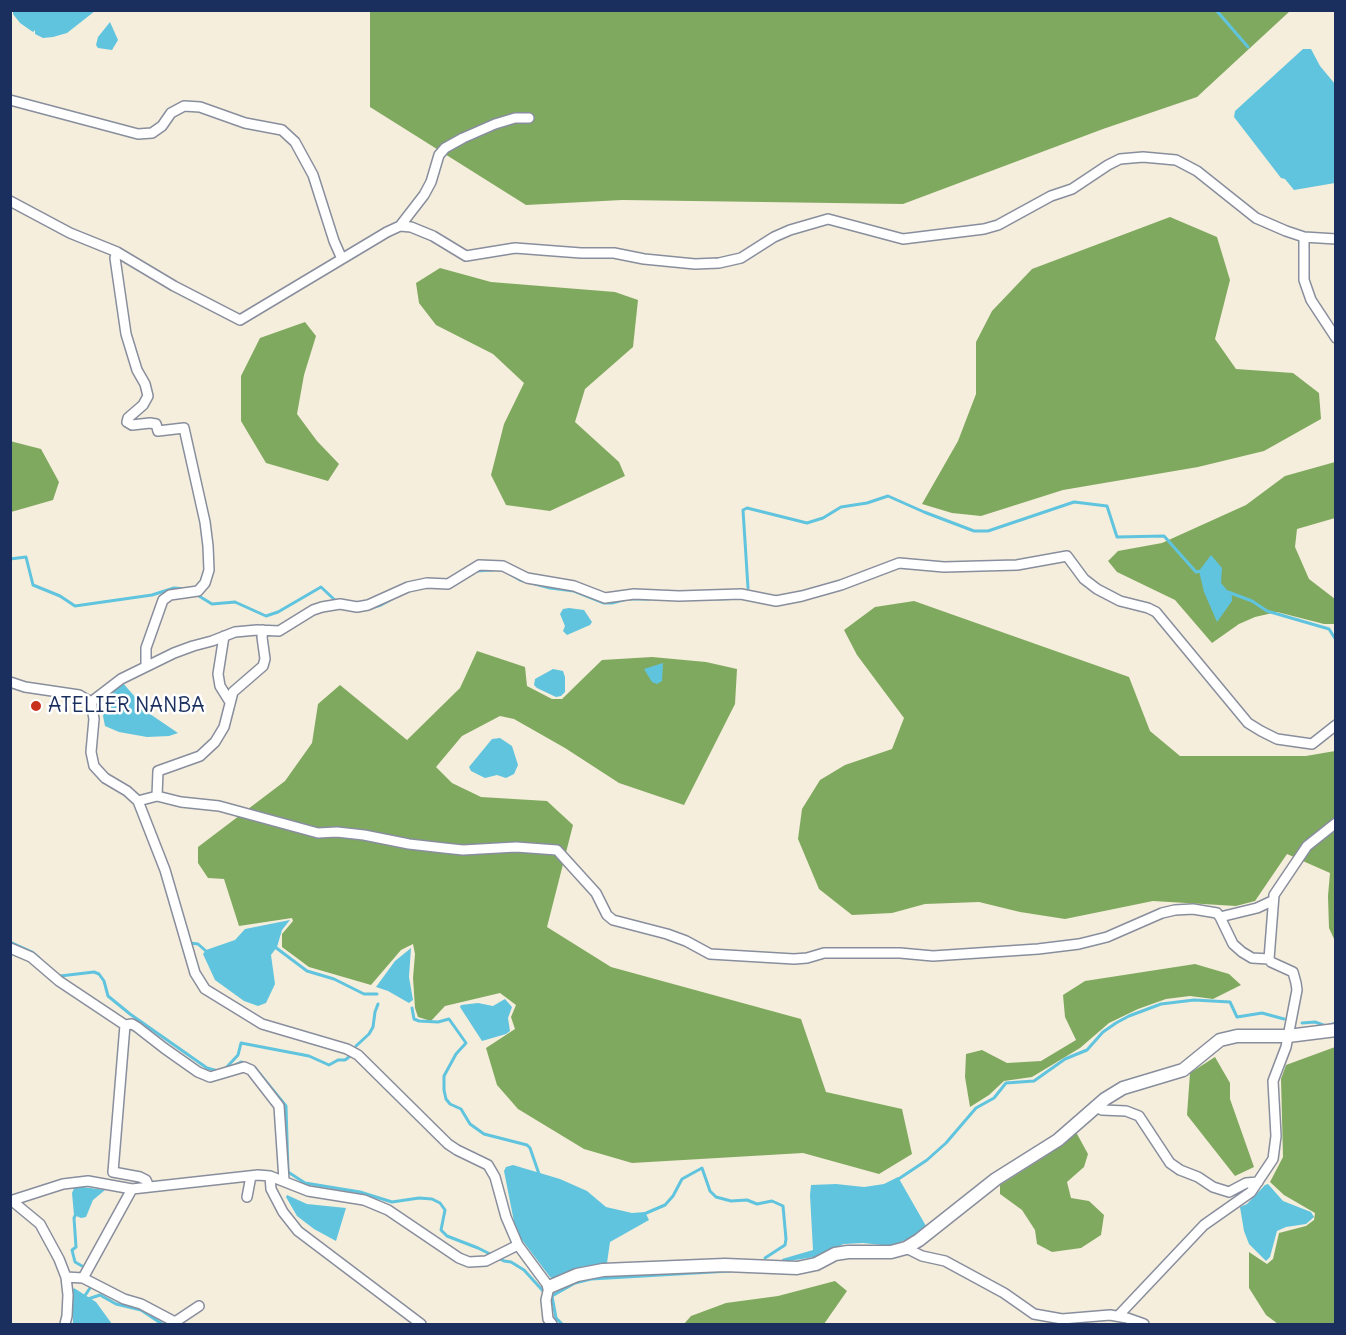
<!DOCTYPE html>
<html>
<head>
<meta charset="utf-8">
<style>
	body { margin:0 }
	#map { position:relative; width:1346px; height:1335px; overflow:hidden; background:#f5eedc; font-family:Delius,sans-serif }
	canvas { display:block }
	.frame { position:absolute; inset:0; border:12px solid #1b2f5e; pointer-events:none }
</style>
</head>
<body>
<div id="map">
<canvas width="1346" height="1335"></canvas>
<div class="frame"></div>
</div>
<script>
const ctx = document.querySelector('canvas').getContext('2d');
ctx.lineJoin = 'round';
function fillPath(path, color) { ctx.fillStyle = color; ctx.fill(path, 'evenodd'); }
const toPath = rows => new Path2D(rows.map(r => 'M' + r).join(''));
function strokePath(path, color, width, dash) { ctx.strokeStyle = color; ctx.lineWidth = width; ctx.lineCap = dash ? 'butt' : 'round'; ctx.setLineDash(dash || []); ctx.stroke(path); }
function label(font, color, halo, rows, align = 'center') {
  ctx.font = font + ' Delius,sans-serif'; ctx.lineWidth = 5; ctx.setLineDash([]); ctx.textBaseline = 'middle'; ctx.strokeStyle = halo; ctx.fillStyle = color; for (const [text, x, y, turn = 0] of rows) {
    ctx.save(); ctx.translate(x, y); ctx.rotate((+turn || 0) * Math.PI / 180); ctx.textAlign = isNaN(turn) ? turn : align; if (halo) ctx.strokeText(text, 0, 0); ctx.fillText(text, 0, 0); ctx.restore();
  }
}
const forest = toPath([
	[370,11,1290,11,1197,97,1103,129,903,204,622,200,526,205,370,107],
	[1170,217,1217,237,1230,280,1215,339,1236,369,1293,373,1319,393,1321,419,1264,451,1198,467,1063,490,981,516,952,513,922,504,958,441,976,394,976,342,992,311,1032,269],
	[440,268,491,282,615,292,638,300,633,347,585,389,575,422,619,462,625,476,550,511,506,505,491,475,504,424,524,383,493,354,436,325,419,303,416,283],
	[305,322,316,336,304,375,297,414,317,441,339,464,328,481,266,463,241,421,241,376,260,338],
	[10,441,41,449,59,482,53,500,11,512],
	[1335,462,1335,518,1297,529,1295,547,1309,579,1335,599,1335,624,1324,624,1277,612,1255,617,1239,624,1212,643,1175,600,1117,572,1108,561,1118,551,1162,543,1246,505,1285,476],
	[914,601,1129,677,1150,731,1180,756,1306,756,1335,751,1335,941,1329,928,1328,896,1330,873,1287,854,1255,901,1236,906,1153,901,1065,919,1020,912,979,902,925,904,892,913,852,915,819,889,798,839,802,809,820,780,845,765,892,749,904,718,857,655,844,630,875,607],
	[477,651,525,667,527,686,552,699,562,699,602,660,652,657,706,662,737,669,735,704,684,805,619,783,565,748,514,719,500,716,462,736,436,767,452,783,481,797,547,801,573,825,547,927,611,967,801,1019,826,1092,902,1109,912,1154,879,1174,803,1153,632,1163,584,1149,518,1109,497,1085,486,1048,515,1029,511,1017,516,1005,500,993,445,1006,431,1021,418,1017,415,1008,413,978,415,954,413,944,401,950,371,985,309,967,282,947,282,934,293,921,292,918,239,926,224,879,208,878,198,863,198,847,285,781,312,743,318,704,340,685,407,740,460,688],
	[1195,964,1229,974,1241,985,1213,999,1190,996,1166,999,1138,1009,1109,1023,1080,1048,1032,1077,1004,1081,989,1095,970,1107,965,1077,966,1054,982,1050,1007,1063,1041,1061,1076,1040,1065,1017,1063,995,1085,981],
	[1335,1047,1335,1324,1278,1324,1266,1315,1249,1288,1249,1252,1267,1264,1273,1259,1279,1233,1306,1226,1314,1220,1315,1213,1284,1195,1270,1182,1283,1157,1281,1079,1286,1065],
	[1215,1057,1230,1083,1230,1099,1254,1167,1235,1176,1187,1115,1190,1073],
	[1076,1132,1088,1154,1084,1167,1067,1182,1071,1198,1089,1201,1104,1215,1101,1235,1081,1248,1052,1252,1037,1244,1035,1230,1022,1210,1000,1194,1000,1185,1049,1154],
	[835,1281,847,1291,824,1324,684,1324,691,1316,726,1303,778,1296]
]);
const water = toPath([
	[13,11,13,10,95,11,67,33,53,37,43,38,35,34,35,30,33,32,20,23,13,14],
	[110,22,118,40,112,50,98,48,96,45,98,37],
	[1303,49,1311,49,1320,66,1335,84,1335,183,1294,190,1285,179,1281,178,1234,117,1235,111],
	[1211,555,1222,568,1221,583,1232,596,1232,601,1217,622,1204,592,1199,571],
	[569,608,584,610,592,622,590,625,567,635,563,631,565,626,560,614,563,609],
	[663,663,662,681,657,684,652,682,644,669],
	[553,669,563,671,565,677,565,692,561,696,556,697,537,688,534,685,535,679],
	[122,682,150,714,178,733,169,736,147,737,119,732,105,726,103,716,114,690],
	[500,738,512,746,518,765,514,774,506,778,497,775,485,778,471,771,469,767,492,739],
	[290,920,282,930,277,947,271,955,275,984,266,1003,258,1006,244,1001,215,980,203,954,206,950,235,940,245,929],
	[411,948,409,977,413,1000,409,1003,388,991,376,987,395,961],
	[505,999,512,1007,508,1018,510,1031,506,1034,482,1041,460,1007,461,1005,478,1003,493,1006],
	[513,1165,560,1179,587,1191,606,1207,632,1213,645,1212,649,1220,610,1242,607,1263,581,1267,554,1279,550,1277,516,1232,504,1171,506,1167],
	[898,1177,926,1226,910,1238,891,1246,863,1243,844,1244,814,1257,783,1262,782,1259,813,1250,810,1195,811,1185,836,1184,864,1187,884,1184],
	[1268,1184,1283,1201,1311,1212,1314,1217,1306,1224,1286,1227,1277,1231,1270,1257,1266,1261,1249,1244,1244,1231,1240,1207,1247,1204,1265,1185],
	[75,1186,105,1190,93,1200,86,1217,81,1218,74,1215,72,1193],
	[287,1195,307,1204,346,1208,336,1241,314,1229,297,1216,286,1197],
	[74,1288,96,1302,112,1324,73,1324,72,1291]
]);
const stream = toPath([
	[1216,10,1248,47],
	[10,559,26,557,33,585,60,596,75,606,152,595,174,588,186,589],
	[476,571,493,570],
	[510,574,520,580,550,588,574,591,604,603,612,603,627,599,650,599],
	[451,587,465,578],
	[748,588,743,510,747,508,807,523,823,518,841,507,867,503,888,496,924,512,974,531,988,531,1074,502,1107,506,1117,537,1164,536,1196,572,1201,571],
	[1228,592,1252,601,1267,611,1329,629,1336,640],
	[194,593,212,604,235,602,266,616,278,612,321,587,338,603],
	[717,599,746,598],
	[368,609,381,605,392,599],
	[10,942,32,952,39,958],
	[190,943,198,944,207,952],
	[275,947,307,971,334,979,364,994,377,994],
	[58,975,60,976,94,972,99,974,104,981,108,996,130,1014,207,1068,218,1071],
	[412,1008,414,1019,419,1021,438,1022,449,1019,466,1043,456,1054,444,1076,444,1090,446,1099,450,1104,461,1109,470,1124,484,1134,527,1145,530,1148,539,1174],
	[1302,1023,1315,1022,1326,1026,1336,1023],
	[356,1046,369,1034,373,1027,375,1012,378,1004],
	[233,1066,241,1062,255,1068,286,1106,288,1172,305,1183,360,1192,392,1202,419,1198,432,1199,440,1203,445,1210,441,1230,447,1236,478,1248,504,1261,511,1262,524,1270,543,1291,552,1296,575,1283,591,1279,730,1271],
	[225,1069,238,1055,241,1043,309,1056,329,1065,338,1060,345,1060,349,1057],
	[897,1180,927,1160,946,1143,976,1108,994,1098,1006,1083,1034,1081,1065,1059,1087,1050,1103,1032,1116,1023,1129,1016,1161,1004,1194,1000,1230,1002,1237,1017,1262,1013,1284,1019],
	[76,1214,74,1218,76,1247,72,1250,75,1262,82,1266],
	[644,1214,665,1205,673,1196,682,1179,702,1168,710,1191,716,1197,731,1201,747,1200,757,1204,772,1201,783,1206,786,1239,785,1245,765,1258],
	[552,1296,556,1318,562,1324],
	[84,1297,90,1288],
	[88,1299,100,1295,116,1304,141,1310,162,1324]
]);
const minor = toPath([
	[10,100,138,134,152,133,162,126,171,113,184,106,200,107,245,123,282,130,295,142,313,175,334,241,342,259],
	[10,201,70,233,117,252,174,286,240,320,387,232,400,226,411,227,433,236,466,256,515,248,581,253,614,253,644,259,695,264,719,263,741,258,774,237,790,230,828,219,903,239,984,229,998,225,1051,196,1072,189,1108,165,1120,159,1143,157,1176,160,1197,171,1256,218,1286,231,1304,237,1336,239],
	[400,226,424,195,431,182,439,155,445,148,463,138,495,124,515,118,529,118],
	[1304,237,1304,280,1311,300,1336,338],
	[117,252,115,258,126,334,137,370,145,384,148,396,143,405,128,418,127,422,132,425,150,423,156,424,158,431,184,428,205,522,208,546,209,570,205,583,198,591,170,595,163,600,146,648,146,666],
	[224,636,218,674,220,686,230,702],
	[10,682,25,687,79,695,91,702,94,719,91,752,94,766,105,778,127,791,138,801,165,870,195,973,205,989,262,1024,347,1049,358,1055,448,1144,457,1150,488,1165,495,1177,506,1217,518,1245],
	[91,702,121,679,174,653,193,646,212,641,235,632,257,630,279,631,313,610,322,607,340,604,357,607,368,605,408,587,427,583,448,584,479,565,503,566,527,578,574,586,605,598,634,594,679,596,741,594,776,601,802,596,841,585,899,563,944,567,1017,565,1067,556,1084,579,1097,589,1120,601,1148,608,1156,612,1248,723,1261,731,1277,739,1312,744,1336,725],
	[157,796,158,771,200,756,215,742,224,727,233,692,263,666,265,659,262,637,263,630],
	[138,801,157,796,181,802,219,806,318,833,337,832,364,835,409,844,444,848,463,850,516,847,557,850,596,893,607,915,613,920,667,934,686,941,710,954,794,959,807,958,824,953,900,953,933,956,1038,949,1079,944,1107,937,1162,913,1175,910,1193,909,1217,913,1220,917,1233,944,1242,952,1252,958,1269,959,1271,962,1293,972,1296,983,1297,990,1286,1047,1273,1081,1276,1136,1273,1159,1251,1192,1204,1225,1118,1316],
	[1220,917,1257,908,1272,901],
	[10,948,31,957,59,981,125,1025,132,1024,137,1027,164,1048,198,1072,210,1077,244,1067,251,1070,279,1106,284,1180],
	[1269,959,1274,895,1307,846,1336,823],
	[125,1025,113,1172,140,1177,146,1180,149,1187],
	[1095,1106,1102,1110,1126,1111,1139,1116,1170,1163,1180,1170,1198,1177,1213,1187,1229,1192,1246,1183,1258,1182],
	[270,1176,271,1189,283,1212,298,1231,421,1324],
	[247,1197,251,1176],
	[11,1200,40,1224,59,1259,66,1277,68,1295,67,1316,65,1324],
	[10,1201,63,1184,88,1181,132,1189,258,1175,270,1176,308,1191,364,1200,388,1210,459,1258,469,1262,486,1261,518,1245,549,1287,546,1300,548,1319,552,1324],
	[906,1248,922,1256,945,1261,1004,1293,1034,1314,1062,1319,1110,1315,1127,1318,1144,1324],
	[66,1277,83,1278,132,1189],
	[83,1278,124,1299,141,1304,175,1322,199,1306]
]);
const tertiary = toPath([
	[549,1287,577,1275,603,1270,725,1265,797,1268,816,1264,835,1254,848,1252,891,1252,906,1248,919,1240,996,1179,1058,1140,1105,1099,1123,1088,1183,1070,1220,1040,1237,1036,1288,1036,1336,1030]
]);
const markers = [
	[36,706,6,"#c8321e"]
];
const poiNames = [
	["ATELIER NANBA",48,706]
];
fillPath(forest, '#80a960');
fillPath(water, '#60c4de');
strokePath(stream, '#60c4de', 3);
strokePath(minor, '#888e9d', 12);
strokePath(tertiary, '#888e9d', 15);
strokePath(minor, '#fff', 9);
strokePath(tertiary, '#fff', 12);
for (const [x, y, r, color] of markers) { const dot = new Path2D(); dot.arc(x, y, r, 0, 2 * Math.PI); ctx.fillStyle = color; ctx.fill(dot); strokePath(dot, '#fff', 2); }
label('21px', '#1b2f5e', '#fff', poiNames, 'left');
</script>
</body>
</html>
